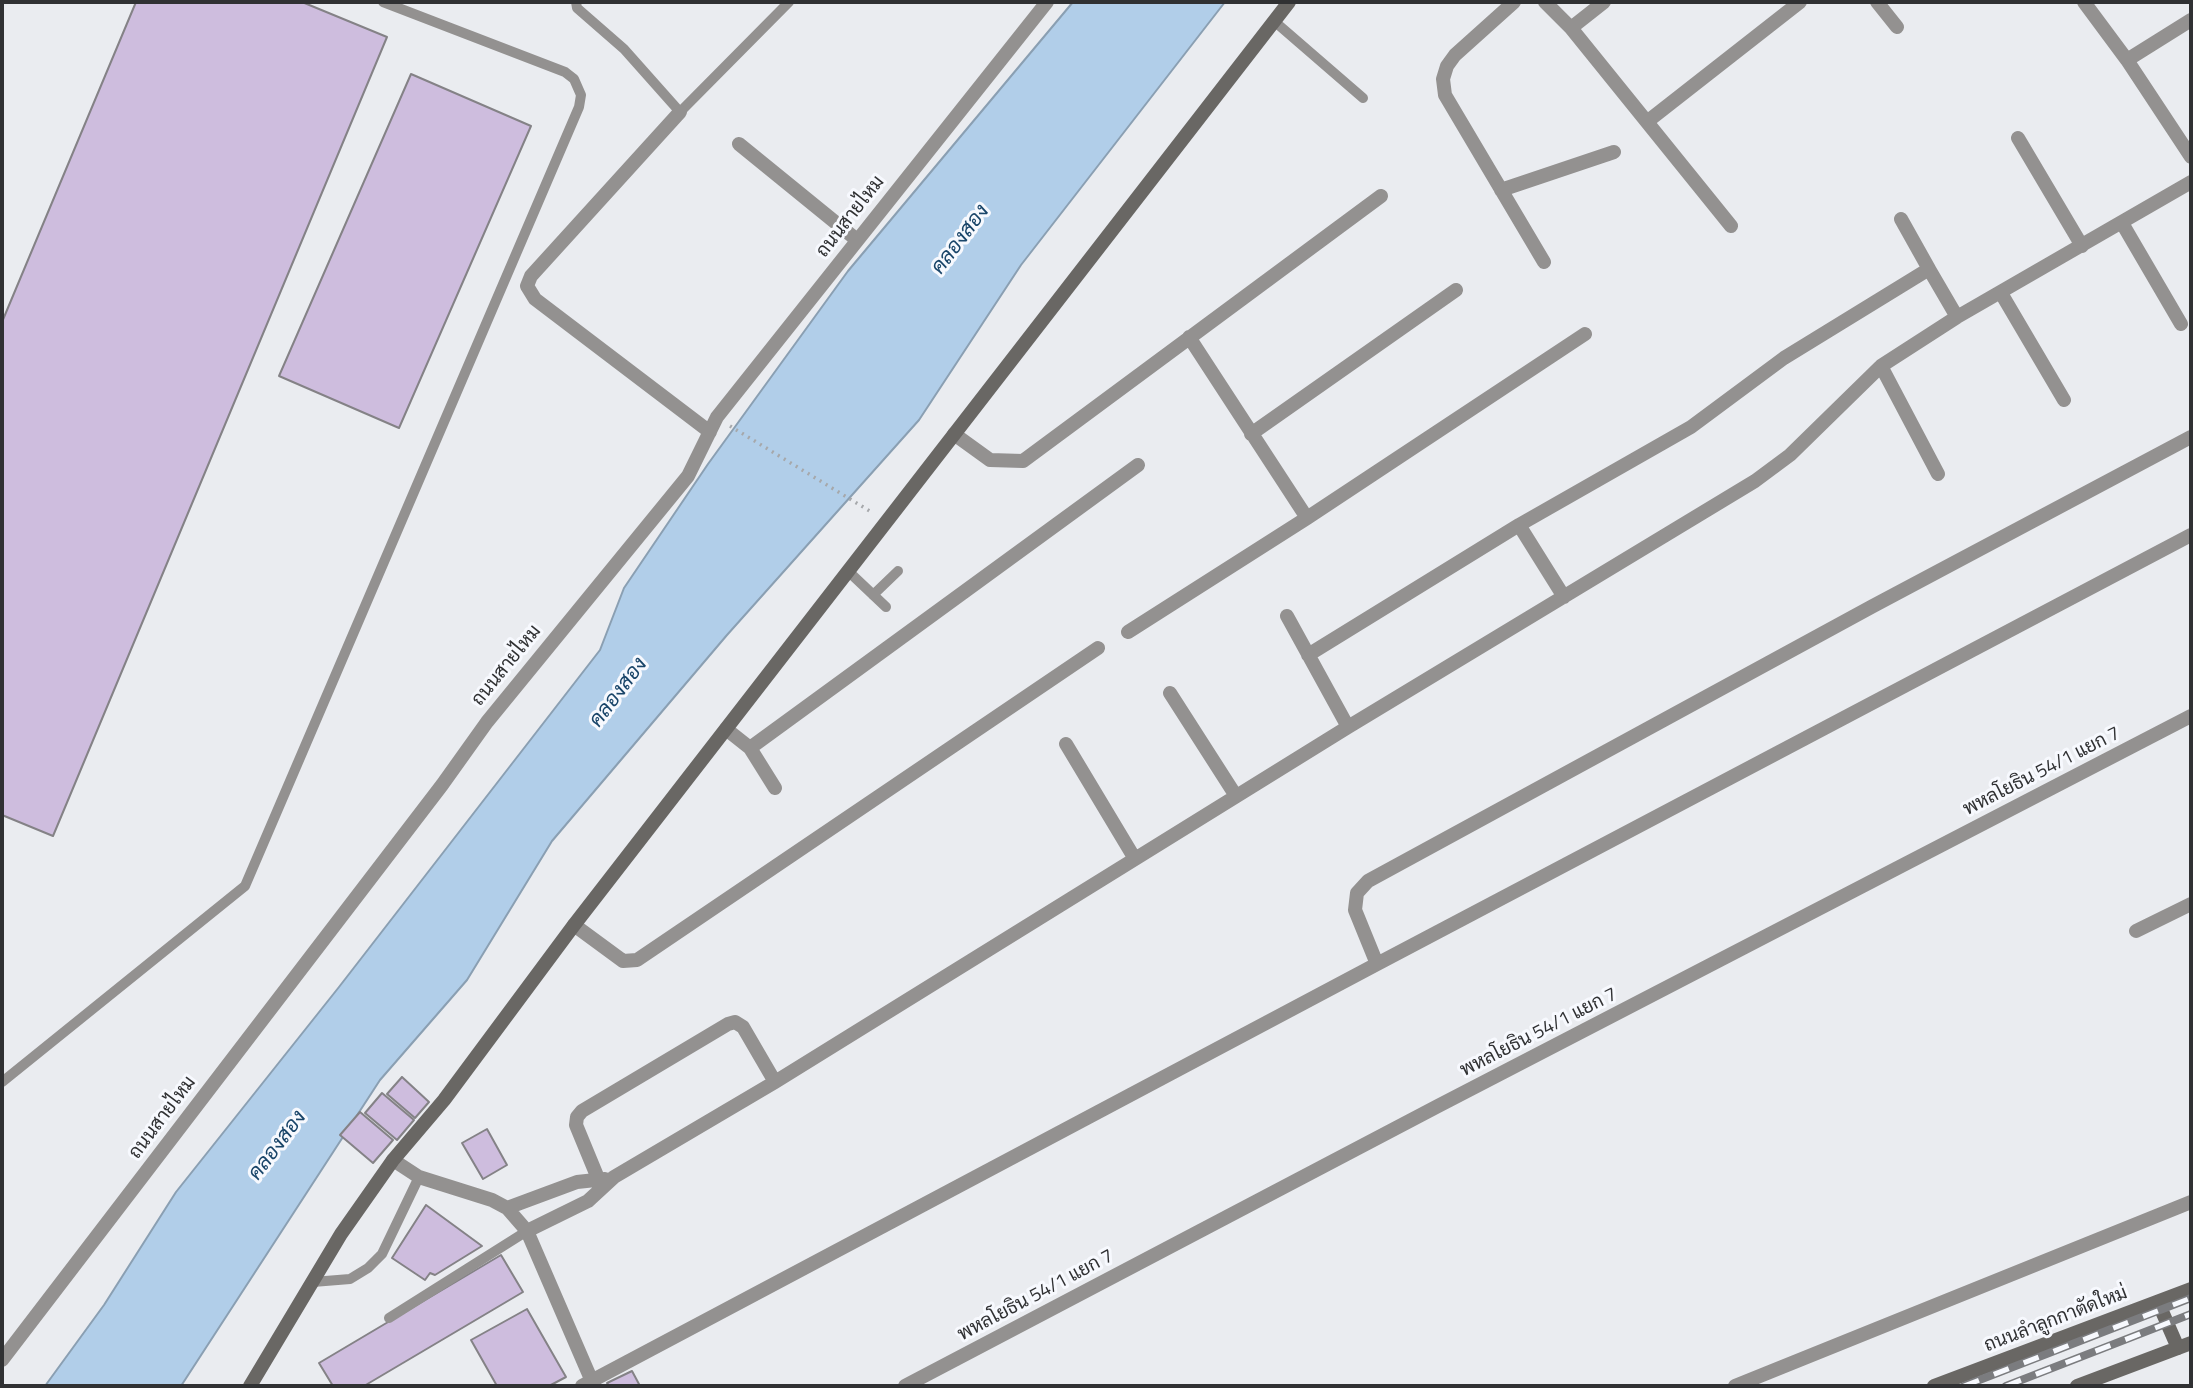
<!DOCTYPE html>
<html>
<head>
<meta charset="utf-8">
<style>
	body { margin:0 }
	#map { position:relative; width:2193px; height:1388px; overflow:hidden; background:#eaecf0; font-family:"Titillium Web",sans-serif }
	canvas { display:block }
	.frame { position:absolute; inset:0; border:4px solid #303133; pointer-events:none }
</style>
</head>
<body>
<div id="map">
<canvas width="2193" height="1388"></canvas>
<div class="frame"></div>
</div>
<script>
const ctx = document.querySelector('canvas').getContext('2d');
ctx.lineJoin = 'round';
function fillPath(path, color) { ctx.fillStyle = color; ctx.fill(path, 'evenodd'); }
const toPath = rows => new Path2D(rows.map(r => 'M' + r).join(''));
function strokePath(path, color, width, dash) { ctx.strokeStyle = color; ctx.lineWidth = width; ctx.lineCap = dash ? 'butt' : 'round'; ctx.setLineDash(dash || []); ctx.stroke(path); }
function label(font, color, halo, rows, align = 'center') {
  ctx.font = font + ' "Titillium Web",Sarabun,sans-serif'; ctx.lineWidth = 6; ctx.setLineDash([]); ctx.textBaseline = 'middle'; ctx.strokeStyle = halo; ctx.fillStyle = color; for (const [text, x, y, turn = 0] of rows) {
    ctx.save(); ctx.translate(x, y); ctx.rotate((+turn || 0) * Math.PI / 180); ctx.textAlign = isNaN(turn) ? turn : align; if (halo) ctx.strokeText(text, 0, 0); ctx.fillText(text, 0, 0); ctx.restore();
  }
}
const water = toPath([
	[1073,2,1225,2,1021,265,919,420,727,635,552,841,467,980,380,1080,181,1386,45,1386,104,1305,176,1192,339,987,600,650,624,588,708,464,848,271,1073,2]
]);
const building = toPath([
	[136,2,302,2,387,37,53,836,2,815,2,322,136,2],
	[411,74,531,126,399,428,279,376,411,74],
	[402,1077,429,1102,415,1118,387,1094,402,1077],
	[382,1093,414,1120,397,1140,365,1113,382,1093],
	[360,1112,393,1140,373,1163,340,1135,360,1112],
	[487,1129,507,1165,483,1179,462,1143,487,1129],
	[426,1205,482,1246,435,1275,430,1273,425,1280,392,1258,426,1205],
	[501,1255,523,1292,364,1386,333,1386,319,1363,501,1255],
	[527,1309,566,1377,549,1386,497,1386,471,1340,527,1309],
	[632,1371,640,1386,609,1386,607,1383,632,1371]
]);
const path = toPath([
	[730,426,873,513]
]);
const lane = toPath([
	[576,2,577,8,624,49,680,112,789,2],
	[1274,21,1363,98],
	[848,571,886,607],
	[873,595,898,571],
	[2,1082,245,886,579,107,581,95,574,79,565,72,383,2],
	[313,1282,350,1279,368,1268,382,1254,419,1177],
	[389,1318,527,1231]
]);
const street = toPath([
	[1514,2,1455,55,1447,66,1443,79,1445,95,1544,262],
	[1545,2,1571,28,1731,226],
	[1877,2,1897,27],
	[2084,2,2127,60,2191,157],
	[1571,28,1604,2],
	[2127,60,2191,20],
	[680,112,531,276,527,286,535,299,710,432],
	[1648,121,1800,2],
	[2018,138,2082,246],
	[739,144,857,240],
	[1501,190,1614,152],
	[1901,219,1929,269],
	[2122,223,2181,324],
	[2001,293,2064,400],
	[1189,337,1307,518],
	[1881,366,1938,474],
	[954,434,990,460,1023,461,1381,196],
	[1251,434,1456,290],
	[1519,525,1564,597],
	[1287,616,1348,727],
	[1128,632,1307,518,1585,334],
	[1308,655,1519,525,1691,427,1784,358,1929,269,1957,317],
	[1170,693,1236,796],
	[726,729,750,748,775,788],
	[1066,744,1135,859],
	[750,748,1138,465],
	[574,925,623,961,637,960,1098,648],
	[2136,931,2191,904],
	[1377,964,1355,910,1357,893,1368,881,1873,606,2191,437],
	[393,1160,419,1177,492,1200,507,1208,527,1231,594,1386],
	[602,1188,576,1125,577,1117,582,1111,728,1024,735,1022,743,1027,775,1082],
	[507,1208,577,1182,605,1179],
	[527,1231,588,1201,614,1177,775,1082,1348,727,1755,481,1790,455,1881,366,1957,317,2191,182],
	[2,1360,442,785,487,722,688,476,717,417,1047,2],
	[582,1386,1377,964,2191,535],
	[905,1386,1438,1106,2191,716],
	[1735,1386,2191,1202]
]);
const secondary = toPath([
	[2158,1302,2178,1348],
	[250,1386,341,1234,393,1160,444,1100,574,925,1289,2],
	[1934,1386,2191,1289],
	[2077,1386,2191,1343]
]);
const rail = toPath([
	[1964,1386,2191,1298],
	[2006,1386,2191,1314]
]);
const streetNames = [
	["ถนนสายไหม",851,217,-52],
	["ถนนสายไหม",507,666,-51],
	["พหลโยธิน 54/1 แยก 7",2042,772,-27],
	["พหลโยธิน 54/1 แยก 7",1539,1033,-27],
	["ถนนสายไหม",163,1118,-53],
	["พหลโยธิน 54/1 แยก 7",1036,1296,-28],
	["ถนนลำลูกกาตัดใหม่",2056,1320,-21]
];
const waterNames = [
	["คลองสอง",961,240,-53],
	["คลองสอง",619,693,-53],
	["คลองสอง",278,1146,-53]
];
fillPath(water, '#b1cee9');
strokePath(water, '#8a9fb2', 2);
fillPath(building, '#cebdde');
strokePath(building, '#848286', 2);
strokePath(path, '#a6a8ab', 3.5, [2, 5]);
strokePath(lane, '#939190', 10);
strokePath(street, '#939190', 14);
strokePath(secondary, '#696764', 14);
strokePath(rail, '#7b7c7f', 8);
strokePath(rail, '#f7f9fe', 5, [16]);
label('19px', '#303133', '#f7f9fe', streetNames);
label('italic 21px', '#194569', '#f7f9fe', waterNames);
</script>
</body>
</html>
